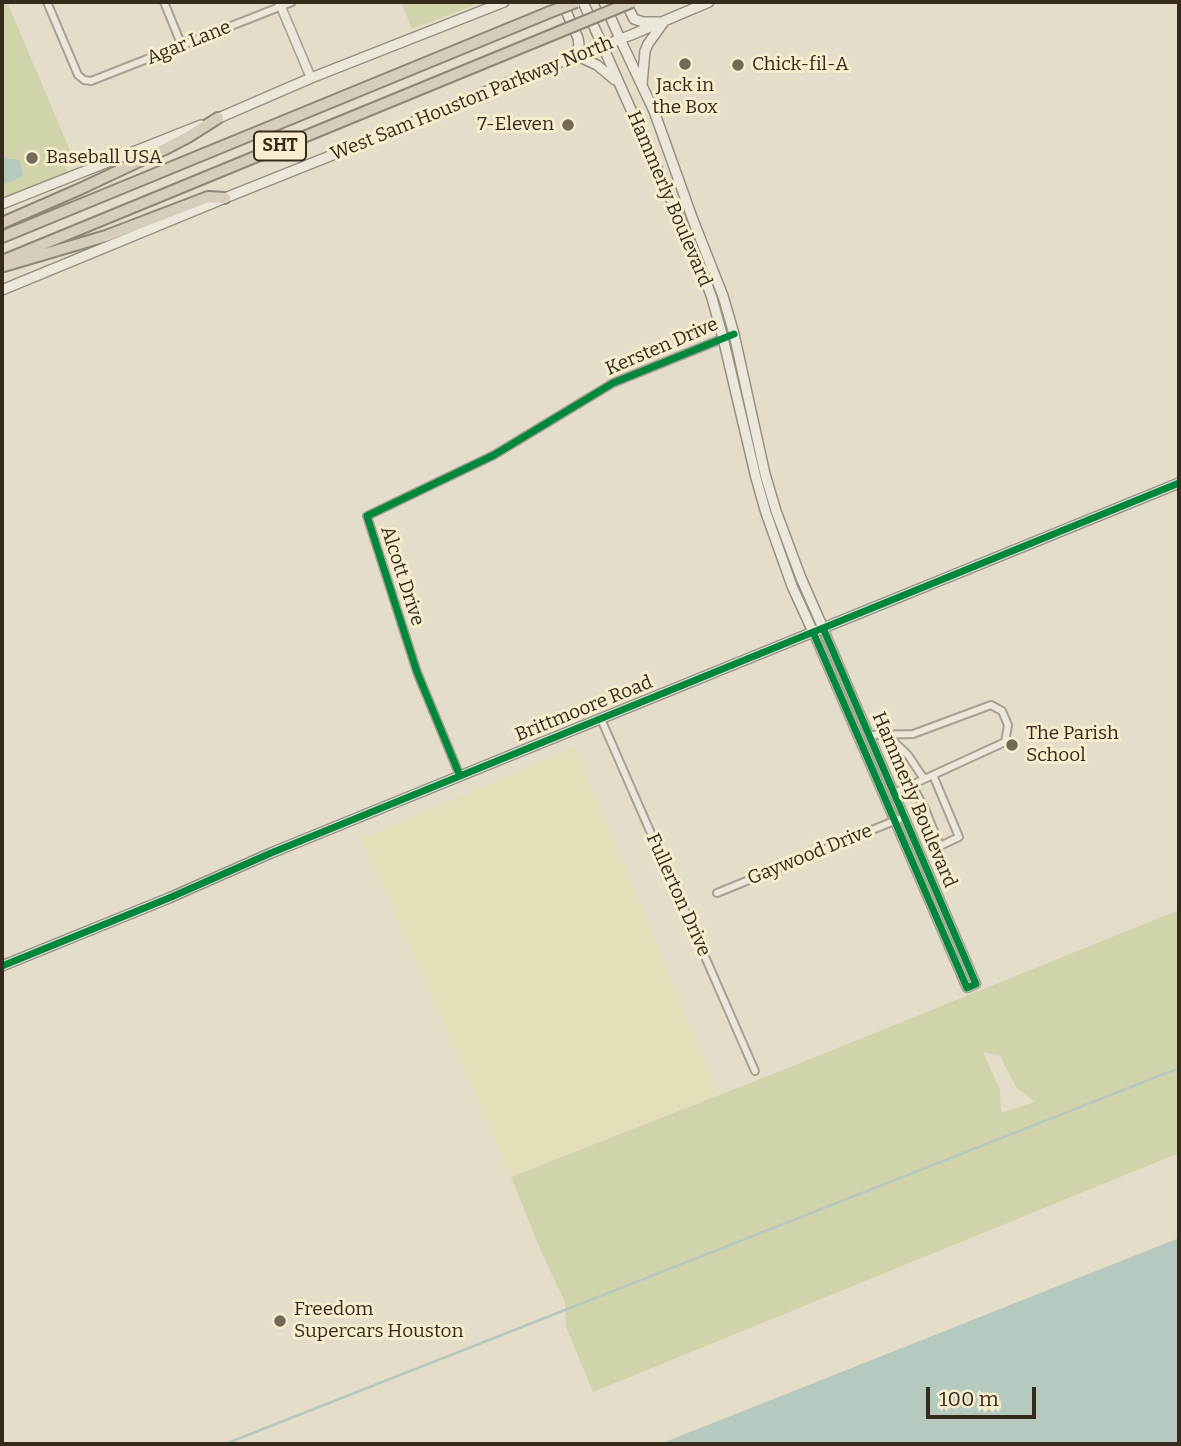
<!DOCTYPE html>
<html>
<head>
<meta charset="utf-8">
<style>
	body { margin:0 }
	#map { position:relative; width:1181px; height:1446px; overflow:hidden; background:#e3ddc9; font-family:Bitter,serif }
	canvas { display:block }
	.frame { position:absolute; inset:0; border:4px solid #362a1c; pointer-events:none }
	.scale { position:absolute; left:926px; top:1387px; width:110px; height:32px; box-sizing:border-box; border:4px solid #362a1c; border-top:0; padding-left:9px; font-size:21px; line-height:24px; white-space:nowrap; color:#362a1c; -webkit-text-stroke:5px #f6edce; paint-order:stroke }
</style>
</head>
<body>
<div id="map">
<canvas width="1181" height="1446"></canvas>
<div class="frame"></div>
<div class="scale">100 m</div>
</div>
<script>
const ctx = document.querySelector('canvas').getContext('2d');
ctx.lineJoin = 'round';
function fillPath(path, color) { ctx.fillStyle = color; ctx.fill(path, 'evenodd'); }
const toPath = rows => new Path2D(rows.map(r => 'M' + r).join(''));
function strokePath(path, color, width, dash) { ctx.strokeStyle = color; ctx.lineWidth = width; ctx.lineCap = dash ? 'butt' : 'round'; ctx.setLineDash(dash || []); ctx.stroke(path); }
function label(font, color, halo, rows, align = 'center') {
  ctx.font = font + ' Bitter,serif'; ctx.lineWidth = 6; ctx.setLineDash([]); ctx.textBaseline = 'middle'; ctx.strokeStyle = halo; ctx.fillStyle = color; for (const [text, x, y, turn = 0] of rows) {
    ctx.save(); ctx.translate(x, y); ctx.rotate((+turn || 0) * Math.PI / 180); ctx.textAlign = isNaN(turn) ? turn : align; if (halo) ctx.strokeText(text, 0, 0); ctx.fillText(text, 0, 0); ctx.restore();
  }
}
const farmland = toPath([
	[575,747,719,1095,511,1177,362,839]
]);
const green = toPath([
	[2,2,7,2,75,162,65,167,70,177,2,204],
	[401,2,482,2,412,29],
	[1179,910,1179,1153,593,1392,566,1327,565,1302,539,1247,511,1177,788,1068],
	[983,1052,1000,1056,1016,1087,1035,1102,1001,1113,1000,1090]
]);
const water = toPath([
	[2,153,8,159,16,159,20,162,23,176,2,185],
	[1179,1238,1179,1444,660,1444]
]);
const stream = toPath([
	[225,1444,1179,1068]
]);
const minor = toPath([
	[47,2,78,75,84,80,91,81,292,2],
	[164,2,182,46],
	[601,719,755,1071],
	[869,735,913,734,991,705,1002,711,1008,725,1005,742,894,793],
	[887,735,908,755,924,779],
	[460,776,417,672,367,516,494,455,613,383,734,334],
	[912,785,925,809,940,846,959,837,933,775],
	[717,893,904,817]
]);
const tertiary = toPath([
	[279,2,311,78],
	[813,632,967,988,976,984,823,628]
]);
const secondary = toPath([
	[562,2,578,38,579,45,575,55],
	[583,2,698,260,712,298,723,338,756,478,766,513,792,586,813,632],
	[604,2,620,39,654,111,693,220,723,296,734,334,765,474,776,511,801,578,823,628],
	[625,2,634,19,643,22,658,22],
	[575,55,597,65,615,80],
	[642,84,645,51,648,44,663,23],
	[214,120,311,78,504,2],
	[2,204,201,125],
	[2,290,225,198,390,132,501,85,631,35,709,2],
	[2,966,169,898,271,853,1179,483]
]);
const motorway = toPath([
	[2,223,80,189,165,149,188,137,218,118],
	[2,237,550,12],
	[2,261,559,32],
	[4,266,106,236,208,197,225,198]
]);
const motorwayBridge = toPath([
	[550,12,576,2],
	[559,32,632,2]
]);
const cycleway = toPath([
	[813,632,967,988,976,984,823,628],
	[460,776,417,672,367,516,494,455,613,383,734,334],
	[2,966,169,898,271,853,1179,483]
]);
const markers = [
	[685,64,7,"#736959"],
	[738,65,7,"#736959"],
	[568,125,7,"#736959"],
	[32,158,7,"#736959"],
	[1012,745,7,"#736959"],
	[280,1321,7,"#736959"]
];
const shields = [
	[280,146,52]
];
const shieldNames = [
	["SHT",280,146]
];
const streetNames = [
	["Agar Lane",189,43,-22],
	["West Sam Houston Parkway North",472,99,-22],
	["Hammerly Boulevard",669,199,67],
	["Kersten Drive",662,347,-23],
	["Alcott Drive",402,576,72],
	["Brittmoore Road",584,709,-22],
	["Hammerly Boulevard",914,800,67],
	["Gaywood Drive",810,855,-22],
	["Fullerton Drive",678,895,66]
];
const poiNames = [
	["Chick-fil-A",752,65],
	["Jack in",685,86,"center"],
	["the Box",685,108,"center"],
	["7-Eleven",554,125,"right"],
	["Baseball USA",46,158],
	["The Parish",1026,734],
	["School",1026,756],
	["Freedom",294,1310],
	["Supercars Houston",294,1332]
];
fillPath(farmland, '#e4deb9');
fillPath(green, '#d1d4ab');
fillPath(water, '#b6c9be');
strokePath(stream, '#b6c9be', 2.5);
strokePath(minor, '#a8a193', 10);
strokePath(tertiary, '#a8a193', 11);
strokePath(secondary, '#979183', 12);
strokePath(motorway, '#8d8779', 14);
strokePath(minor, '#ebe7db', 6);
strokePath(tertiary, '#ebe7db', 8);
strokePath(secondary, '#ebe7db', 9);
strokePath(motorway, '#d6ceba', 10);
strokePath(motorwayBridge, '#8d8779', 14, []);
strokePath(motorwayBridge, '#d6ceba', 10);
strokePath(cycleway, '#00873e', 7);
for (const [x, y, r, color] of markers) { const dot = new Path2D(); dot.arc(x, y, r, 0, 2 * Math.PI); ctx.fillStyle = color; ctx.fill(dot); strokePath(dot, '#f6edce', 2.5); }
for (const [x, y, w] of shields) { const box = new Path2D(); box.roundRect(x - w / 2, y - 14.5, w, 29, 5); ctx.fillStyle = '#f6edce'; ctx.fill(box); strokePath(box, '#362a1c', 2); }
label('bold 18px', '#362a1c', null, shieldNames);
label('19px', '#362a1c', '#f6edce', streetNames);
label('19px', '#362a1c', '#f6edce', poiNames, 'left');
</script>
</body>
</html>
